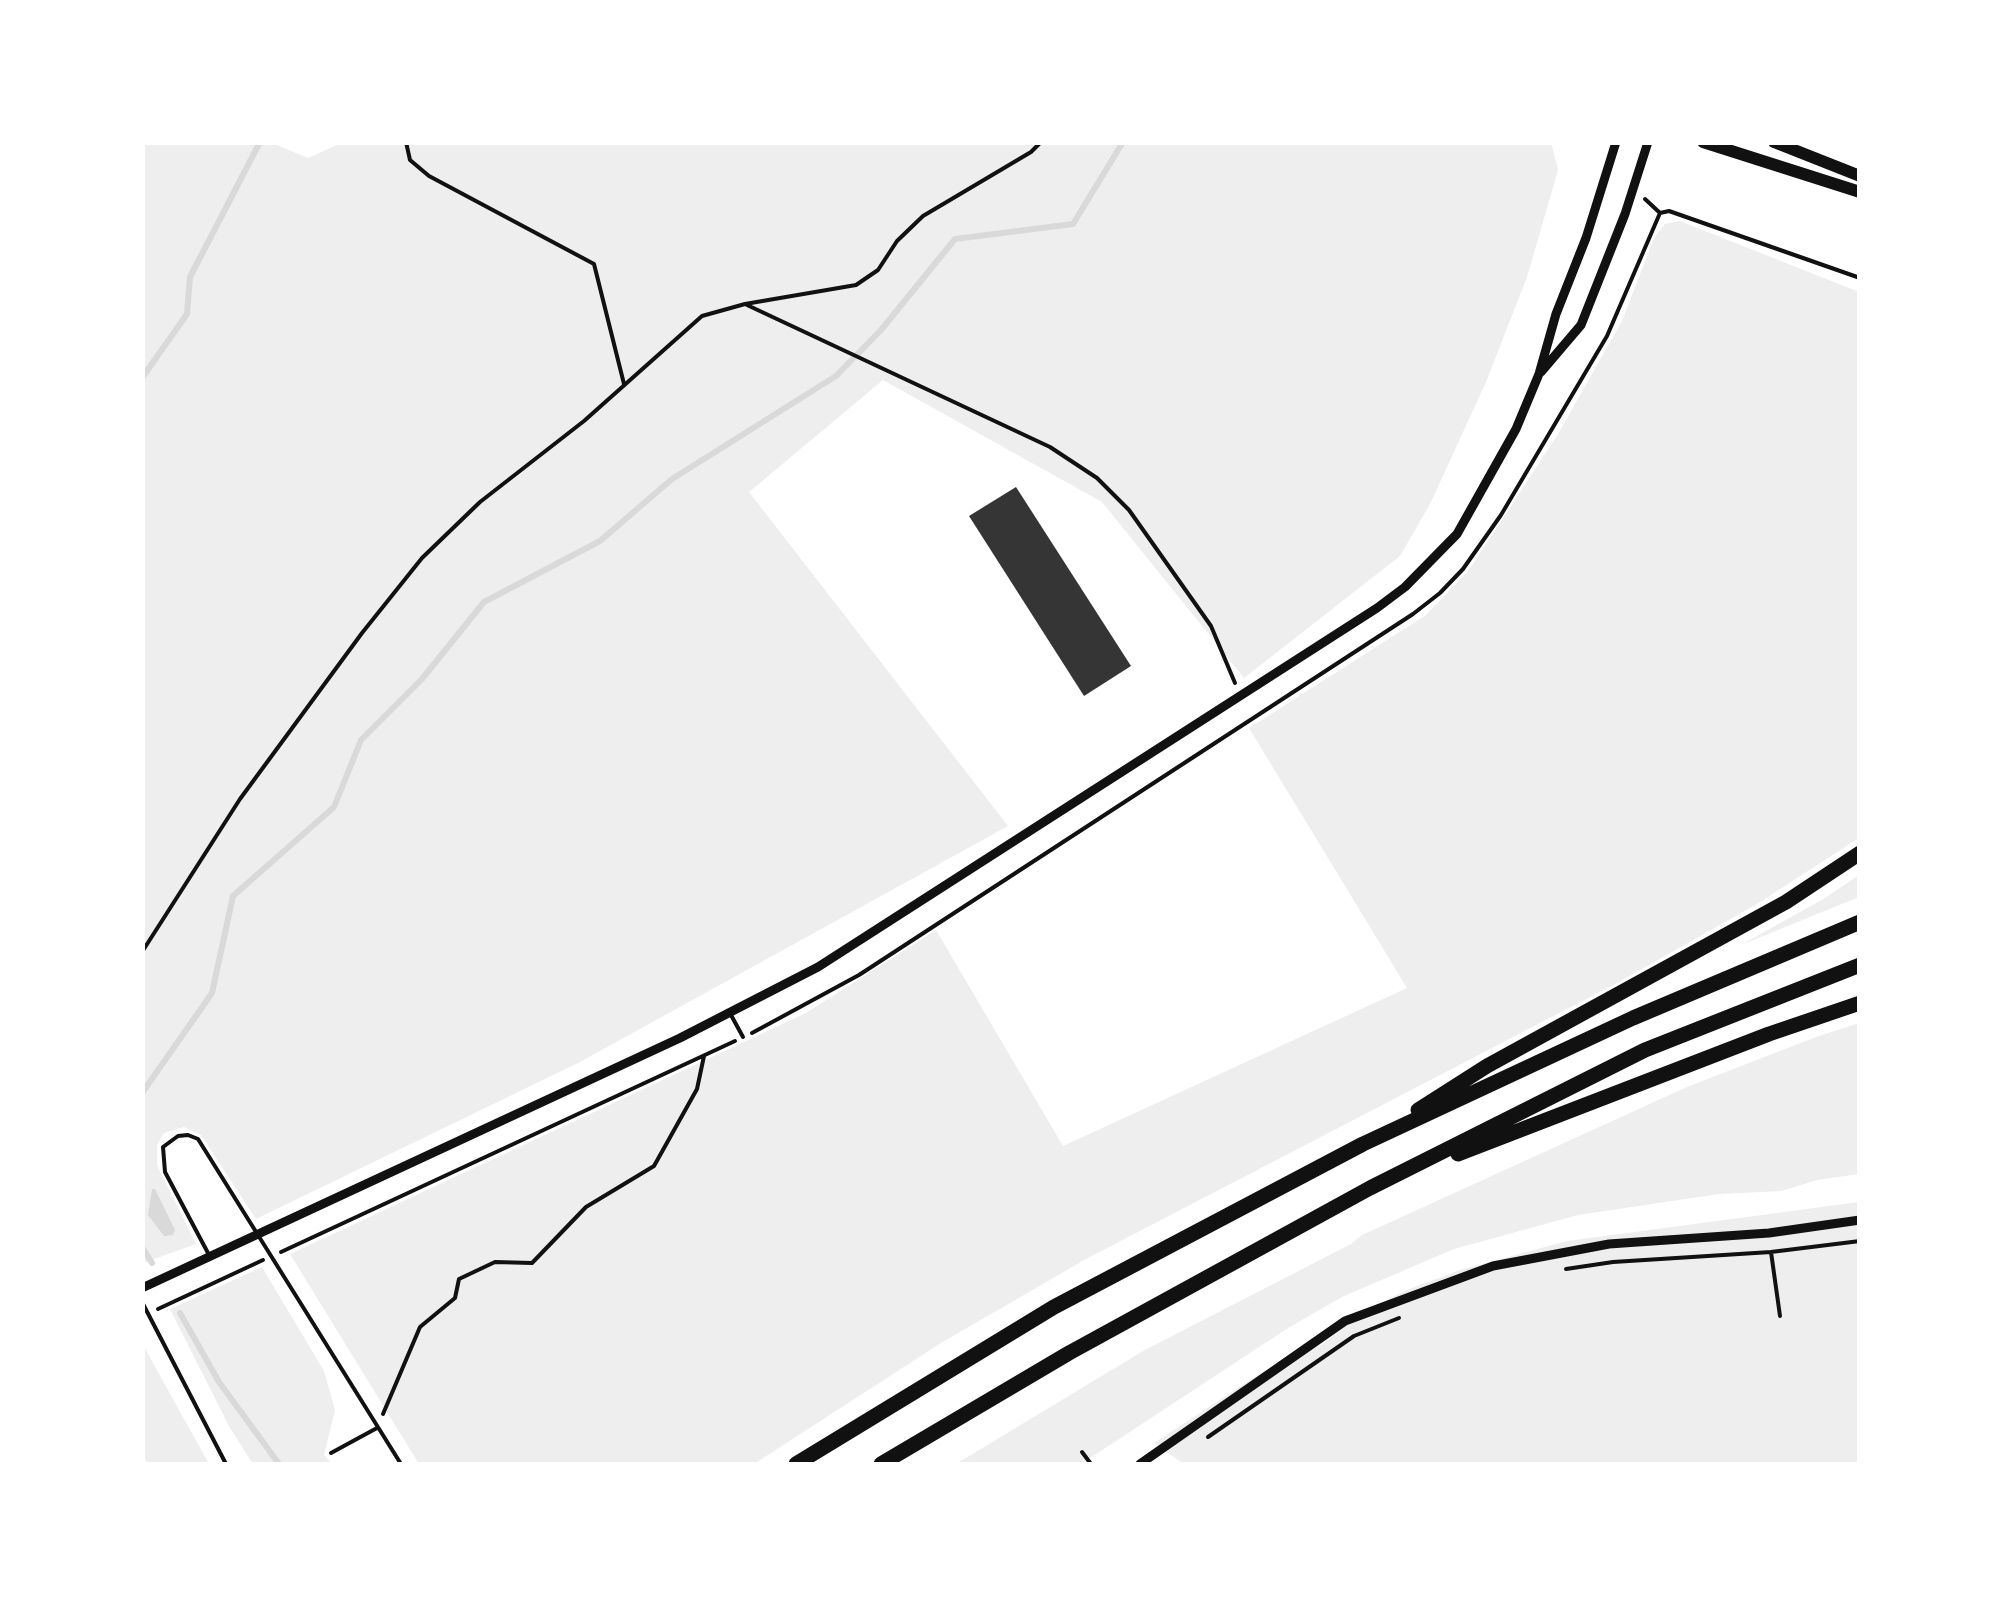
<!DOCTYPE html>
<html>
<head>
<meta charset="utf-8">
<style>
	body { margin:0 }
	#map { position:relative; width:2002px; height:1607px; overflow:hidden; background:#fff; font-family:"PT Sans Narrow",sans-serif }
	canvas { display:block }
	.frame { position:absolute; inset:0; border:145px solid #fff; pointer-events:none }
</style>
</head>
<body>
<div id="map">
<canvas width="2002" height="1607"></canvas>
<div class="frame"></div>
</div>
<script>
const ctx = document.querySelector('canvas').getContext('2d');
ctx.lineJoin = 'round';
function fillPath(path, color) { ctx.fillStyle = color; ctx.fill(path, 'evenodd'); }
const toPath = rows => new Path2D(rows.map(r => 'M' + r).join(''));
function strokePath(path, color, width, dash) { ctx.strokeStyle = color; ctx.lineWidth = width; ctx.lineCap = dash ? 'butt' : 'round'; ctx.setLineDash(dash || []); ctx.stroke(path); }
const green = toPath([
	[344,142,1551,142,1558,170,1527,277,1486,382,1430,504,1400,556,1244,678,1102,502,883,380,749,492,1008,826,580,1062,256,1219,201,1135,184,1127,164,1133,157,1145,157,1165,196,1244,143,1263,142,143,272,143,308,158],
	[1680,221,1859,292,1859,838,1757,904,1619,982,1086,1259,941,1343,754,1464,419,1464,290,1254,806,1013,936,930,1063,1146,1407,988,1249,728,1426,615,1469,570,1558,434,1622,321,1654,238,1665,224],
	[1859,875,1859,897,1741,945,1825,898],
	[1859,1023,1859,1174,1817,1180,1782,1191,1719,1194,1578,1215,1454,1249,1342,1297,1288,1328,1081,1464,956,1464,1143,1351,1351,1244,1362,1235,1687,1087,1816,1037],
	[1859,1202,1859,1464,1184,1464,1154,1443,1262,1372,1323,1344,1361,1313,1404,1291,1460,1270,1567,1241],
	[262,1267,324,1371,335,1410,324,1455,332,1464,253,1464,230,1428,170,1309],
	[142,1345,143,1345,209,1464,148,1464,142,1454]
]);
const water = toPath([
	[152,1189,155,1189,175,1230,173,1235,164,1236,148,1215]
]);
const stream = toPath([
	[142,378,187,314,190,277,260,142],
	[142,1093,212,993,233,896,334,807,361,740,422,679,484,602,600,541,672,479,836,376,881,330,955,239,1073,224,1123,142],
	[142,1247,152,1263],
	[180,1313,219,1382,279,1464]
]);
const building = toPath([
	[1016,487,1131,666,1084,696,969,516]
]);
const path = toPath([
	[406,142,410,160,429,176,594,264,624,384],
	[1645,199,1660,213],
	[747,305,1050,447,1097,478,1129,510,1211,626,1235,683],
	[142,952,240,799,362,633,422,558,480,502,584,421,702,316,745,304,856,285,878,270,897,241,923,216,1031,152,1041,142],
	[752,1033,859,975,1413,614,1440,593,1463,569,1501,515,1607,336,1660,213,1669,211,1860,278],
	[281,1252,735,1041],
	[1771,1252,1780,1316],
	[1566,1269,1613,1262,1771,1252,1860,1241],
	[158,1309,263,1260],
	[383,1414,420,1327,455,1298,459,1279,495,1262,532,1263,586,1207,654,1166,697,1089,704,1056],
	[1208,1437,1354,1336,1399,1318],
	[1082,1452,1091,1464]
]);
const service = toPath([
	[731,1015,743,1037],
	[208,1253,165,1172,163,1147,178,1136,188,1135,198,1139,401,1464],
	[142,1302,226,1464],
	[331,1453,377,1428]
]);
const minor = toPath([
	[1541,372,1581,325,1625,214,1648,142],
	[142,1288,680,1038,818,967,1377,608,1405,587,1457,534,1516,429,1539,374,1556,314,1586,238,1616,142],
	[1140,1464,1345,1321,1493,1266,1609,1244,1769,1233,1860,1220]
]);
const secondary = toPath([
	[1703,142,1860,192],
	[1774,142,1860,176]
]);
const motorway = toPath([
	[1418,1110,1487,1066,1786,902,1860,853],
	[1458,1154,1769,1034,1860,1003],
	[796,1464,1054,1307,1363,1144,1633,1018,1860,922],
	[881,1464,1069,1353,1370,1188,1645,1050,1860,965]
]);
fillPath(green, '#eee');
fillPath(water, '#d9d9d9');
strokePath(stream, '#d9d9d9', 6);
fillPath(building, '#353535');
strokePath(path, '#111', 4);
strokePath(service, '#111', 4);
strokePath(minor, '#111', 9);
strokePath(secondary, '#111', 12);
strokePath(motorway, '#111', 15);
</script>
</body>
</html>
